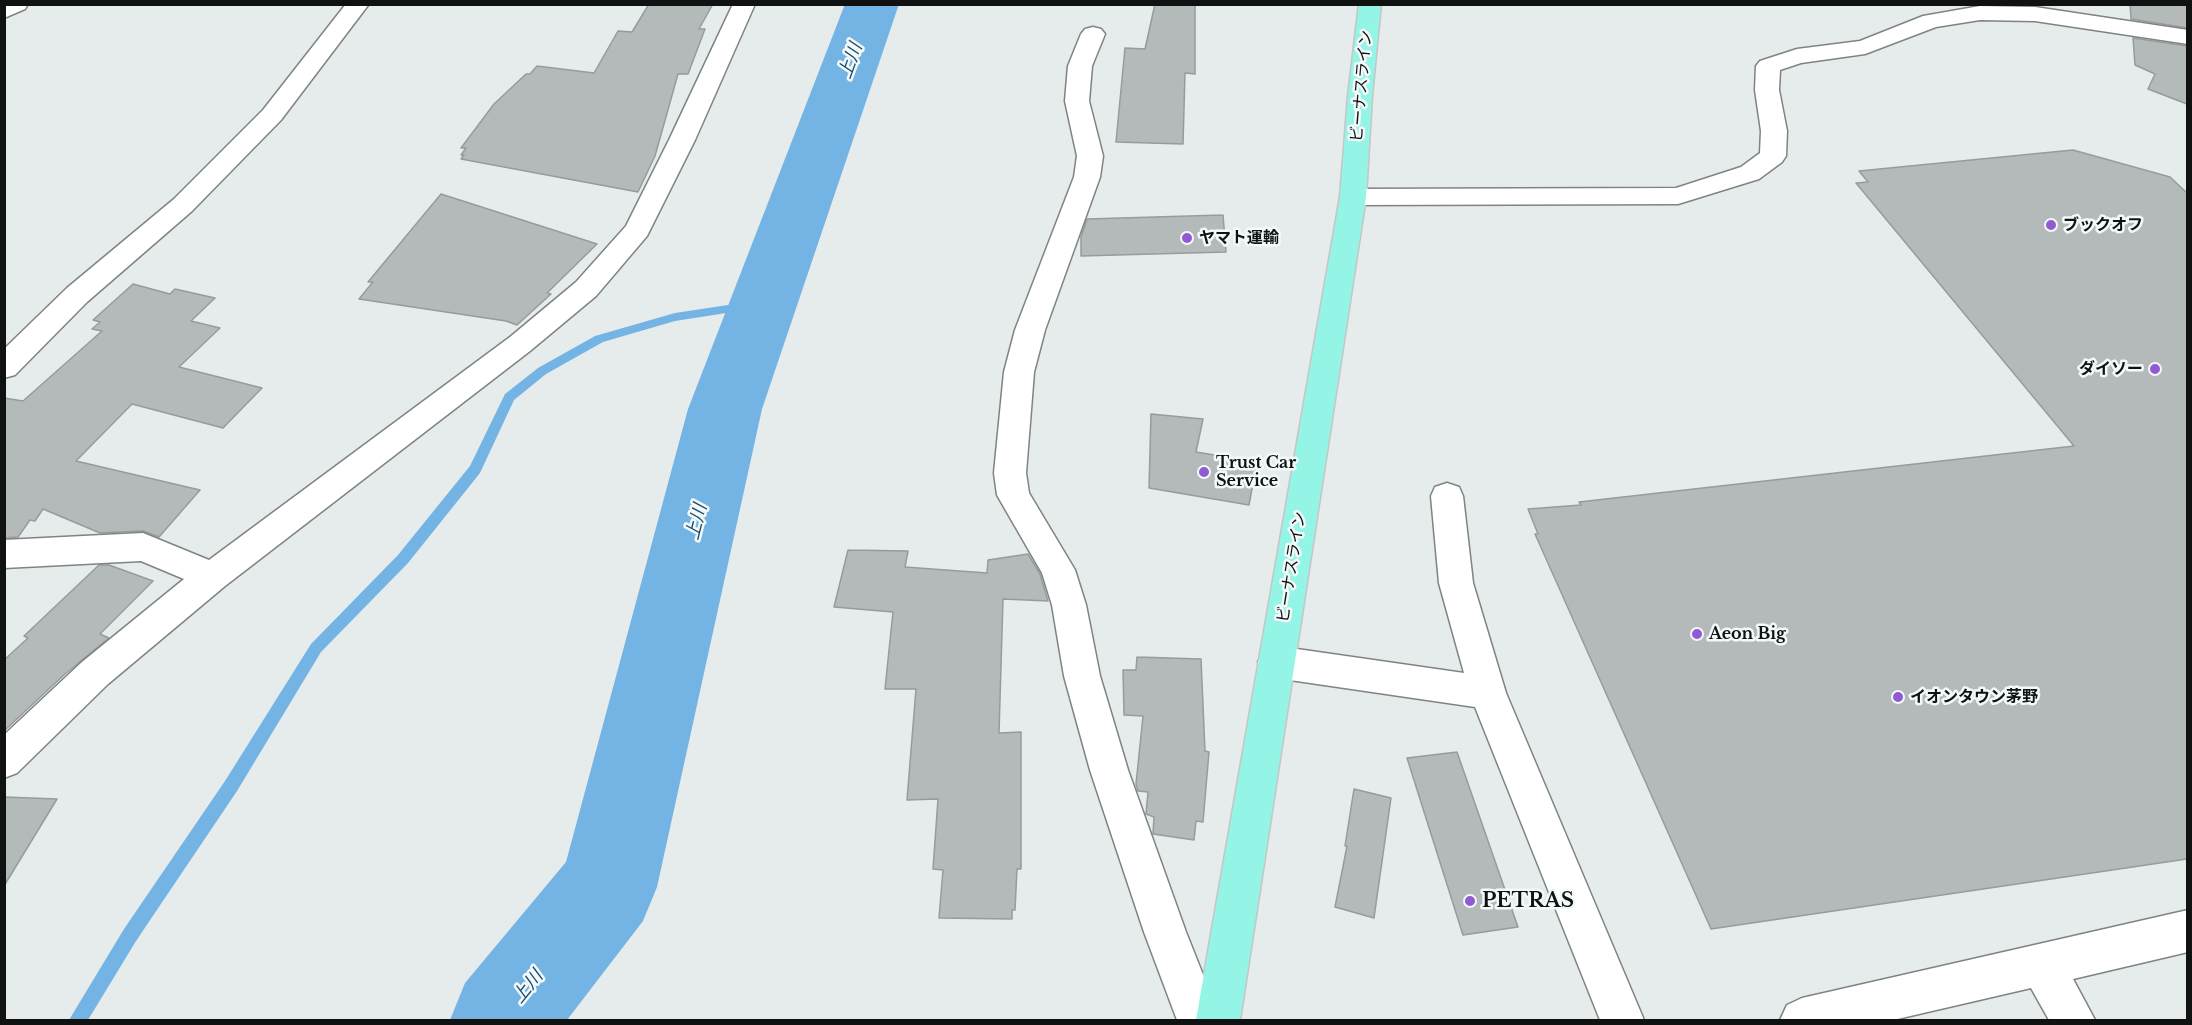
<!DOCTYPE html>
<html>
<head>
<meta charset="utf-8">
<style>
	body { margin:0 }
	#map { position:relative; width:2192px; height:1025px; overflow:hidden; background:#e6ebeb; font-family:"Libre Baskerville",serif }
	canvas { display:block }
	.frame { position:absolute; inset:0; border:6px solid #101212; pointer-events:none }
</style>
</head>
<body>
<div id="map">
<canvas width="2192" height="1025"></canvas>
<div class="frame"></div>
</div>
<script>
const ctx = document.querySelector('canvas').getContext('2d');
ctx.lineJoin = 'round';
const toPath = rows => new Path2D(rows.map(r => 'M' + r).join(''));
function fillPath(path, color) { ctx.fillStyle = color; ctx.fill(path, 'evenodd'); }
function strokePath(path, color, width, dash) { ctx.strokeStyle = color; ctx.lineWidth = width; ctx.lineCap = dash ? 'butt' : 'round'; ctx.setLineDash(dash || []); ctx.stroke(path); }
function label(font, color, halo, rows, align = 'center') {
  ctx.font = font + ' "Libre Baskerville","Noto Sans JP",serif'; ctx.lineWidth = 5; ctx.setLineDash([]); ctx.textBaseline = 'middle'; ctx.strokeStyle = halo; ctx.fillStyle = color; for (const [text, x, y, turn = 0] of rows) {
    ctx.save(); ctx.translate(x, y); ctx.rotate((+turn || 0) * Math.PI / 180); ctx.textAlign = isNaN(turn) ? turn : align; if (halo) ctx.strokeText(text, 0, 0); ctx.fillText(text, 0, 0); ctx.restore();
  }
}
const stream = toPath([
	[761,300,765,301,767,304,765,307,675,321,603,342,546,374,514,400,480,473,408,563,321,652,237,791,136,941,88,1020,69,1020,124,929,225,781,311,644,398,555,470,466,505,394,538,368,595,336,675,313,761,300]
]);
const river = toPath([
	[845,4,899,4,762,409,657,887,643,921,567,1020,450,1020,465,983,566,862,688,409,845,4]
]);
const building = toPath([
	[649,4,713,4,699,29,705,29,688,74,678,74,655,156,638,192,461,159,464,155,461,155,466,148,461,148,494,104,526,74,530,74,537,66,594,73,618,31,632,32,649,4],
	[1155,4,1195,4,1195,74,1185,73,1183,144,1116,142,1125,48,1145,49,1155,4],
	[2130,4,2187,4,2187,28,2131,19,2130,4],
	[2133,38,2187,46,2187,104,2148,89,2155,74,2135,65,2133,38],
	[2073,150,2170,177,2187,193,2187,859,1711,929,1535,534,1538,534,1528,509,1581,505,1579,502,2074,446,1856,183,1868,182,1859,171,2073,150],
	[441,194,597,244,547,293,551,294,517,325,506,321,359,299,373,282,368,282,441,194],
	[1223,215,1226,252,1081,256,1081,237,1087,219,1223,215],
	[133,284,170,294,175,289,215,298,191,321,220,328,179,367,262,388,223,428,132,404,76,461,200,490,159,537,143,531,100,533,43,509,35,521,30,520,18,537,4,538,4,398,23,401,102,331,92,329,100,322,93,320,133,284],
	[1151,414,1203,419,1196,452,1257,462,1249,505,1149,488,1151,414],
	[848,550,908,551,905,567,987,573,988,560,1028,554,1040,574,1048,601,1003,599,999,733,1021,732,1021,869,1017,869,1015,910,1012,910,1012,919,939,918,943,870,933,869,938,799,907,800,916,689,885,689,893,612,834,607,848,550],
	[99,565,109,565,153,581,100,634,109,638,65,674,4,731,4,660,28,638,24,636,99,565],
	[1137,657,1201,659,1205,751,1209,752,1203,822,1196,821,1194,840,1153,834,1154,817,1146,814,1148,792,1138,791,1136,784,1143,716,1124,715,1123,670,1136,670,1137,657],
	[1457,752,1518,927,1463,935,1407,758,1457,752],
	[1354,789,1391,798,1374,918,1335,907,1347,846,1345,846,1354,789],
	[4,797,57,799,4,886,4,797]
]);
const minor = toPath([
	[4,4,28,4,25,9,4,18,4,4],
	[346,4,369,4,281,120,192,211,87,302,15,375,4,378,4,349,67,288,174,199,263,110,346,4],
	[733,4,755,4,695,140,647,236,596,296,530,351,225,586,108,684,17,773,4,778,4,735,82,662,184,579,141,561,4,568,4,540,143,533,209,560,510,337,576,282,626,226,669,140,733,4],
	[1980,6,2035,7,2188,30,2188,44,2035,21,1980,20,1936,27,1865,54,1801,63,1780,70,1779,90,1787,131,1786,156,1782,162,1759,179,1678,204,1353,205,1344,203,1340,197,1344,191,1353,189,1676,188,1741,167,1760,153,1761,131,1755,90,1756,66,1760,61,1797,49,1860,41,1923,16,1980,6],
	[1093,27,1101,29,1105,34,1092,66,1089,101,1103,156,1100,177,1045,330,1034,372,1026,473,1029,493,1075,570,1086,605,1100,676,1128,770,1186,932,1221,1020,1177,1020,1144,932,1090,770,1064,676,1052,605,1042,573,997,495,994,473,1004,372,1015,330,1074,177,1077,156,1065,101,1068,66,1081,34,1085,29,1093,27],
	[1447,483,1459,487,1463,496,1473,583,1506,693,1644,1020,1600,1020,1475,707,1276,678,1263,673,1258,662,1263,651,1276,646,1464,673,1439,583,1431,496,1435,487,1447,483],
	[2188,910,2188,952,2073,979,2095,1020,2049,1020,2031,988,1893,1020,1780,1020,1787,1005,1802,998,2188,910]
]);
const major = toPath([
	[1359,4,1381,4,1372,96,1366,197,1240,1020,1196,1020,1340,197,1348,96,1359,4]
]);
const markers = [
	[2051,225,6,"#925ad2"],
	[1187,238,6,"#925ad2"],
	[2155,369,6,"#925ad2"],
	[1204,472,6,"#925ad2"],
	[1697,634,6,"#925ad2"],
	[1898,697,6,"#925ad2"],
	[1470,901,6,"#925ad2"]
];
const streetNames = [
	["ビーナスライン",1362,86,-85],
	["ビーナスライン",1292,567,-81]
];
const poiNames = [
	["ブックオフ",2063,225],
	["ヤマト運輸",1199,238],
	["ダイソー",2143,369,"right"],
	["Trust Car",1216,463],
	["Service",1216,481],
	["Aeon Big",1709,634],
	["イオンタウン茅野",1910,697]
];
const waterNames = [
	["上川",851,61,-70],
	["上川",697,522,-76],
	["上川",528,987,-51]
];
const nearPoinames = [
	["PETRAS",1482,901]
];
fillPath(stream, '#74b4e4');
fillPath(river, '#74b4e4');
fillPath(building, '#b4b9ba');
strokePath(building, '#979b9d', 1.5);
strokePath(minor, '#7f8384', 3);
strokePath(major, '#c6c6c6', 3);
fillPath(minor, '#fff');
fillPath(major, '#94f4e5');
for (const [x, y, r, color] of markers) { const dot = new Path2D(); dot.arc(x, y, r, 0, 2 * Math.PI); ctx.fillStyle = color; ctx.fill(dot); strokePath(dot, '#f3f8f8', 2); }
label('16px', '#101212', '#f3f8f8', streetNames);
label('bold 16px', '#101212', '#f3f8f8', poiNames, 'left');
label('italic 18px', '#1a4b6c', '#f3f8f8', waterNames);
label('bold 20px', '#101212', '#f3f8f8', nearPoinames, 'left');
</script>
</body>
</html>
